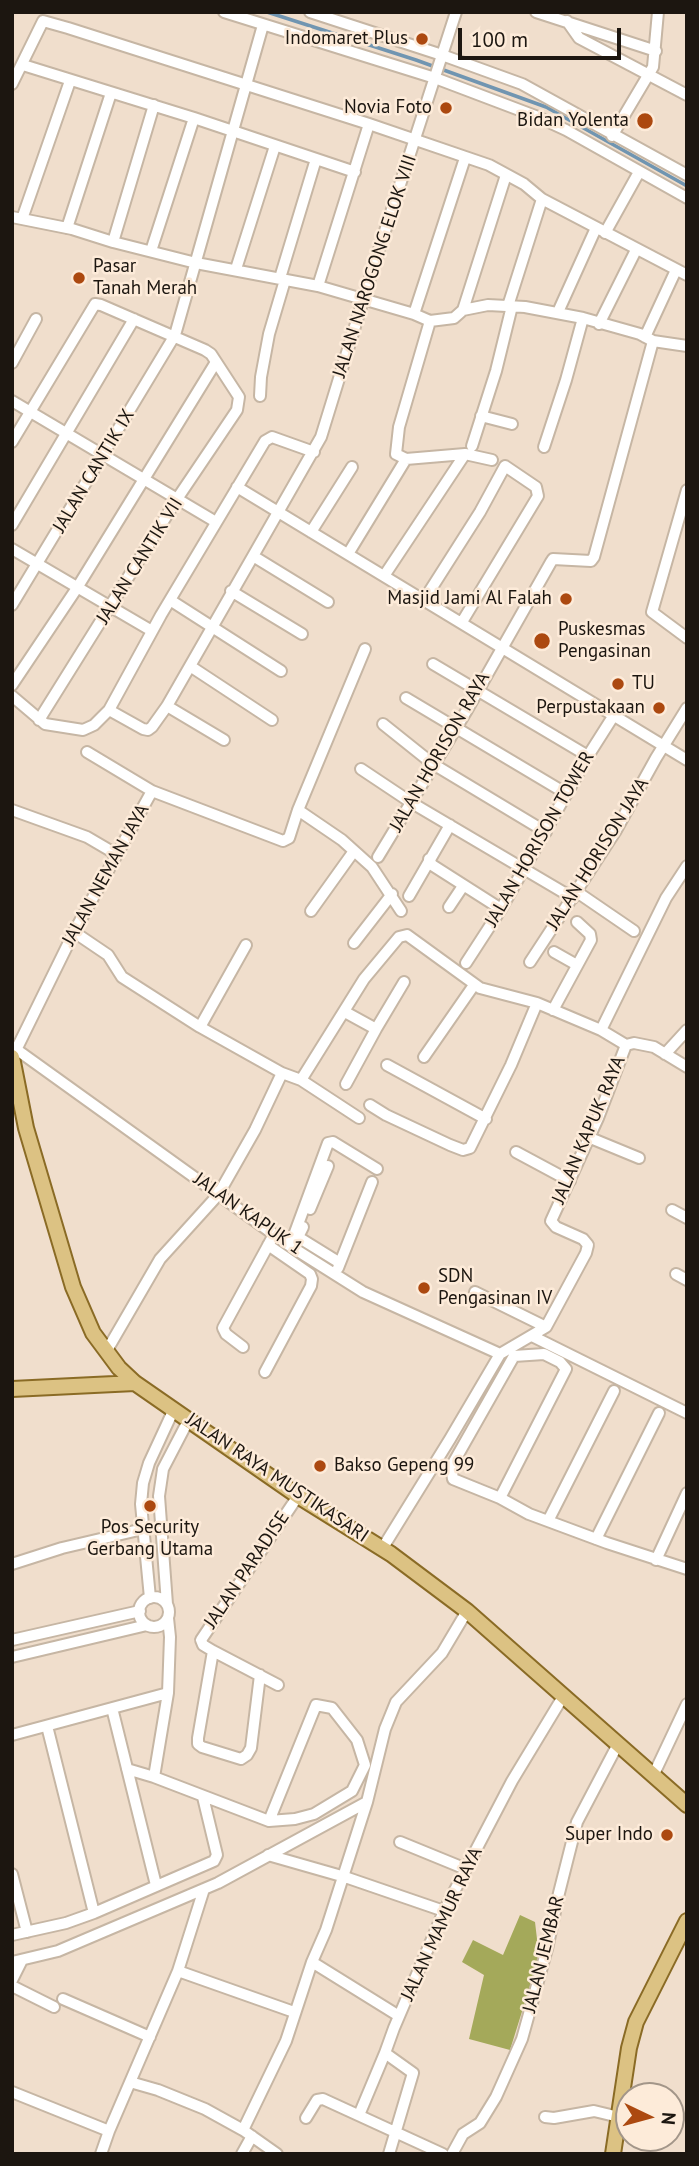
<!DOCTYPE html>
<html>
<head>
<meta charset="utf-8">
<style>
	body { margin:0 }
	#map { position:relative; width:699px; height:2166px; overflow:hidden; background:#f0decc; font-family:"PT Sans",sans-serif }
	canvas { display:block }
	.frame { position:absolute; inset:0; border:14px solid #1c1610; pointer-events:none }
	.north { position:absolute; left:615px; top:2082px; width:70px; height:70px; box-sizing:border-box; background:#fdebd9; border:2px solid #a39689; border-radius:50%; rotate:95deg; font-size:19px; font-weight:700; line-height:28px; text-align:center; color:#1c1610 }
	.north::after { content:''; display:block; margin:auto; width:24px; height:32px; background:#ac4910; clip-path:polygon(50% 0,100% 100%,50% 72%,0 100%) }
	.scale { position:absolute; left:458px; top:28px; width:163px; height:32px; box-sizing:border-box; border:4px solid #1c1610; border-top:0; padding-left:9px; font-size:21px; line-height:24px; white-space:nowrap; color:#1c1610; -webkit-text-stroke:5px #fdebd9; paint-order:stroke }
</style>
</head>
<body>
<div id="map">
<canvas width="699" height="2166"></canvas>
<div class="frame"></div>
<div class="north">N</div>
<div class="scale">100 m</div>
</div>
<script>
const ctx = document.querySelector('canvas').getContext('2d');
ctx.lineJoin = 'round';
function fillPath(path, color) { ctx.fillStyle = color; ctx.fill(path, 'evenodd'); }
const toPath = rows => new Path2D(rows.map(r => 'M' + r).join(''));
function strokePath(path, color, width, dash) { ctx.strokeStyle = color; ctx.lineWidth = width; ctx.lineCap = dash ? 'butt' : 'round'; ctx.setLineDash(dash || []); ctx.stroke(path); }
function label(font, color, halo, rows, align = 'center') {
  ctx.font = font + ' "PT Sans",sans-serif'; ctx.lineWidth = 5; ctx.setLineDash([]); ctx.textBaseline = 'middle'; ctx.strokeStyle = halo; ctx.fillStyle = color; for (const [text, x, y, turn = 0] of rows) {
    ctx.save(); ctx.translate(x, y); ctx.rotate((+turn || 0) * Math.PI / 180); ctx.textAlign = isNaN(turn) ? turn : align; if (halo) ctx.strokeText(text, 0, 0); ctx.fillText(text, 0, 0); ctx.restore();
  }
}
const forest = toPath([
	[520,1915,535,1922,537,1939,544,1941,510,2050,469,2039,484,1975,462,1962,473,1940,503,1955]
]);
const stream = toPath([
	[267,12,416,60,546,107,687,186]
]);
const minor = toPath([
	[224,12,435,78,538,117,566,130,687,198],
	[310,12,442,55,522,84,687,175],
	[536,12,656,51],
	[567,21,579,38,687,95],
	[23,65,194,118,355,172],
	[12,84,43,21,68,28,369,124,489,165,524,184,542,199,687,275],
	[612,136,653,67,658,12],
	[12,217,72,229,113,242,196,263,318,286,414,314,430,321,454,318,463,310,488,305,525,307,583,318,640,334,653,341,687,346],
	[22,219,70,81],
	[67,228,111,93],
	[605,233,639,172],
	[113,242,154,105],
	[151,251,194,118],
	[236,269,275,146],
	[280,278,316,159],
	[318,286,369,124],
	[508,306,542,199],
	[463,310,506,175],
	[558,312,596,228],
	[414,314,465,158],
	[430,321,399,427,396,454,406,459,465,454],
	[599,324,636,250],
	[645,337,676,270],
	[12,363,36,319],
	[260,396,261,377,269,334,285,280],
	[12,401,216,522],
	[481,416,512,424],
	[12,442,95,304,101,305,205,350,211,354,239,397,237,410,177,499,39,720],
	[472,446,496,371,512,306],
	[544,447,566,380,583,318],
	[237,487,687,760],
	[687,490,652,612,687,638],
	[12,525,134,319],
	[311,532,352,467],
	[12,549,152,631],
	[348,554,406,459],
	[384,576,465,454,492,460],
	[231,591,302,634],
	[170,600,281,671],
	[424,600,480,512,505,466,536,487,538,496,462,622],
	[328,602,253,556,321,437,373,268,456,12],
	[12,605,175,335,263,25],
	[433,664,588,756],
	[190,666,272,720],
	[12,685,77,588,216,362],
	[12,696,45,724,83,730,94,725,109,710,161,615,265,441,272,437,314,452],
	[406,698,567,794],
	[167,706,224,740],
	[109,710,143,729,148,730,152,727,167,706,253,556],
	[383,724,433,764,546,832],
	[87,752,152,791],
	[361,769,412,803,573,898],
	[12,810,87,837,116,854],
	[298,810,342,840,372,867,401,911],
	[378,857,467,710,551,562,553,559,591,561,594,557,653,341],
	[429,859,432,865,501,909],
	[577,892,634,931],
	[409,896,450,825],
	[449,907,463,886],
	[311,911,354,851],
	[74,932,108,955,122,977,200,1027,282,1073,301,1080,364,979,399,937,407,935,480,988,537,1003,601,1030],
	[354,943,392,894],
	[554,952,577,965],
	[530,962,615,832,656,758,687,708],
	[466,963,501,909,588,756,614,715],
	[553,1010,591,940,590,934,577,922],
	[345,1012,376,1029,404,982],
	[200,1027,246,945],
	[626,1045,634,1043,654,1047,687,1067],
	[13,1047,290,1246,363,1292,500,1354],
	[17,1048,74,932,152,791,283,841,289,838,298,810,365,649],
	[665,1054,687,1030],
	[424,1057,474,985],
	[387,1065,486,1119],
	[301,1080,359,1118],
	[346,1084,376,1029],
	[370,1105,386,1115,450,1145,463,1150,470,1148,511,1065,537,1003],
	[588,1137,639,1158],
	[516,1152,570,1181],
	[310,1209,328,1166],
	[672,1210,687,1218],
	[303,1227,298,1237,340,1263],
	[290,1246,328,1143,333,1142,377,1169],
	[338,1268,372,1182],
	[676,1274,687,1280],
	[475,1292,546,1327],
	[532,1336,687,1413],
	[243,1347,226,1334,223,1328,271,1240],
	[106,1352,160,1259,218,1195,255,1130,282,1073],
	[265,1372,311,1286,312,1279,310,1274,268,1245],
	[500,1498,566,1369,560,1362,544,1354,514,1356,451,1467,453,1479,500,1498,529,1514,607,1543,687,1569],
	[548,1521,614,1391],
	[596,1539,659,1413],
	[382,1549,450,1439,500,1354,546,1327,586,1253,588,1245,583,1239,556,1227,551,1221,598,1118,626,1045,601,1030,666,898,687,866],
	[656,1560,687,1493],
	[12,1564,62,1548,143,1529],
	'139 1612a15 15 0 1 1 30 0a15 15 0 1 1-30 0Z',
	[150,1598,141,1504,143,1483,149,1463,174,1409],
	[167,1604,159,1496,163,1469,189,1419],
	[12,1640,140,1611],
	[213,1651,198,1738,198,1744,202,1747,241,1759,247,1755,251,1748,260,1675],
	[12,1657,147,1625],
	[278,1685,213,1651,203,1645,201,1640,298,1496],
	[112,1708,156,1885],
	[47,1726,94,1913],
	[12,1735,168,1693],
	[127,1769,154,1777,269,1821,295,1819,314,1814,352,1791,365,1765,357,1740,332,1708,316,1705,269,1821],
	[653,1776,687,1704],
	[154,1777,168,1693,170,1637,168,1618],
	[400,1842,466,1869],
	[268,1855,345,1877,444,1911],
	[12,1874,27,1932],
	[12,1935,66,1923,94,1913,214,1861,217,1855,203,1797],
	[12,1962,58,1951,218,1883,367,1802],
	[312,1962,399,2016],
	[178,1971,294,2012],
	[12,1980,22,1960],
	[12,1986,54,2007],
	[63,1999,150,2037],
	[130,2082,158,2090,205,2109,243,2130,277,2154],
	[12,2092,109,2131,101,2154],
	[359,2115,385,2053],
	[545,2117,554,2118,594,2111,619,2117],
	[306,2118,317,2100,323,2099,443,2154],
	[243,2130,286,2041,312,1962,326,1930,367,1802,385,1729,396,1702,442,1653,467,1611],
	[109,2131,178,1971,204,1889],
	[242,2154,252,2136],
	[389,2154,413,2073,385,2053,394,2028,444,1911,512,1781,564,1695],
	[452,2154,463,2134,480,2123,496,2097,522,2039,547,1949,559,1893,577,1822,618,1744]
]);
const major = toPath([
	[12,1057,26,1128,73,1287,93,1333,119,1368,135,1383,298,1496,391,1554,467,1611,687,1805],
	[12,1389,135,1383],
	[613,2154,629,2048,636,2022,687,1921]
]);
const markers = [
	[422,39,7,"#ac4910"],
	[446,108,7,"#ac4910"],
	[645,121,9,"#ac4910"],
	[79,278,7,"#ac4910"],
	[566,599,7,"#ac4910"],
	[542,641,9,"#ac4910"],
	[618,684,7,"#ac4910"],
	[659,708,7,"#ac4910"],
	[424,1288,7,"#ac4910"],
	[320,1466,7,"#ac4910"],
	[150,1506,7,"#ac4910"],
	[667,1835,7,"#ac4910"]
];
const poiNames = [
	["Indomaret Plus",408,39],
	["Novia Foto",432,108],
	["Bidan Yolenta",629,121],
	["Pasar",93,267,"left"],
	["Tanah Merah",93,289,"left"],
	["Masjid Jami Al Falah",552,599],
	["Puskesmas",558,630,"left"],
	["Pengasinan",558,652,"left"],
	["TU",632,684,"left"],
	["Perpustakaan",645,708],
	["SDN",438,1277,"left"],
	["Pengasinan IV",438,1299,"left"],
	["Bakso Gepeng 99",334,1466,"left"],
	["Pos Security",150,1528,"center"],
	["Gerbang Utama",150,1550,"center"],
	["Super Indo",653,1835]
];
const streetNames = [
	["JALAN NAROGONG ELOK VIII",375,266,-72],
	["JALAN CANTIK IX",94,471,-59],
	["JALAN CANTIK VII",140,561,-58],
	["JALAN HORISON RAYA",440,752,-60],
	["JALAN HORISON TOWER",540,839,-60],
	["JALAN HORISON JAYA",598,854,-58],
	["JALAN NEMAN JAYA",106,875,-61],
	["JALAN KAPUK RAYA",589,1130,-67],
	["JALAN KAPUK 1",248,1214,35],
	["JALAN RAYA MUSTIKASARI",277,1478,34],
	["JALAN PARADISE",247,1570,-56],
	["JALAN MAMUR RAYA",442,1924,-65],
	["JALAN JEMBAR",544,1954,-76]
];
fillPath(forest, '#a4a95a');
strokePath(stream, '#7095b1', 3.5);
strokePath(minor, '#c6b6a4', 14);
strokePath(major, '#8a6b25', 18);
strokePath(minor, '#fff', 10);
strokePath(major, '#dcc283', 14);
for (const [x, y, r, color] of markers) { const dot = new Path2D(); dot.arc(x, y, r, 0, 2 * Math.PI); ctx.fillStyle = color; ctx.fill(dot); strokePath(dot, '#fdebd9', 2.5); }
label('19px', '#1c1610', '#fdebd9', poiNames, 'right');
label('19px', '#1c1610', '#fdebd9', streetNames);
</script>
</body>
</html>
